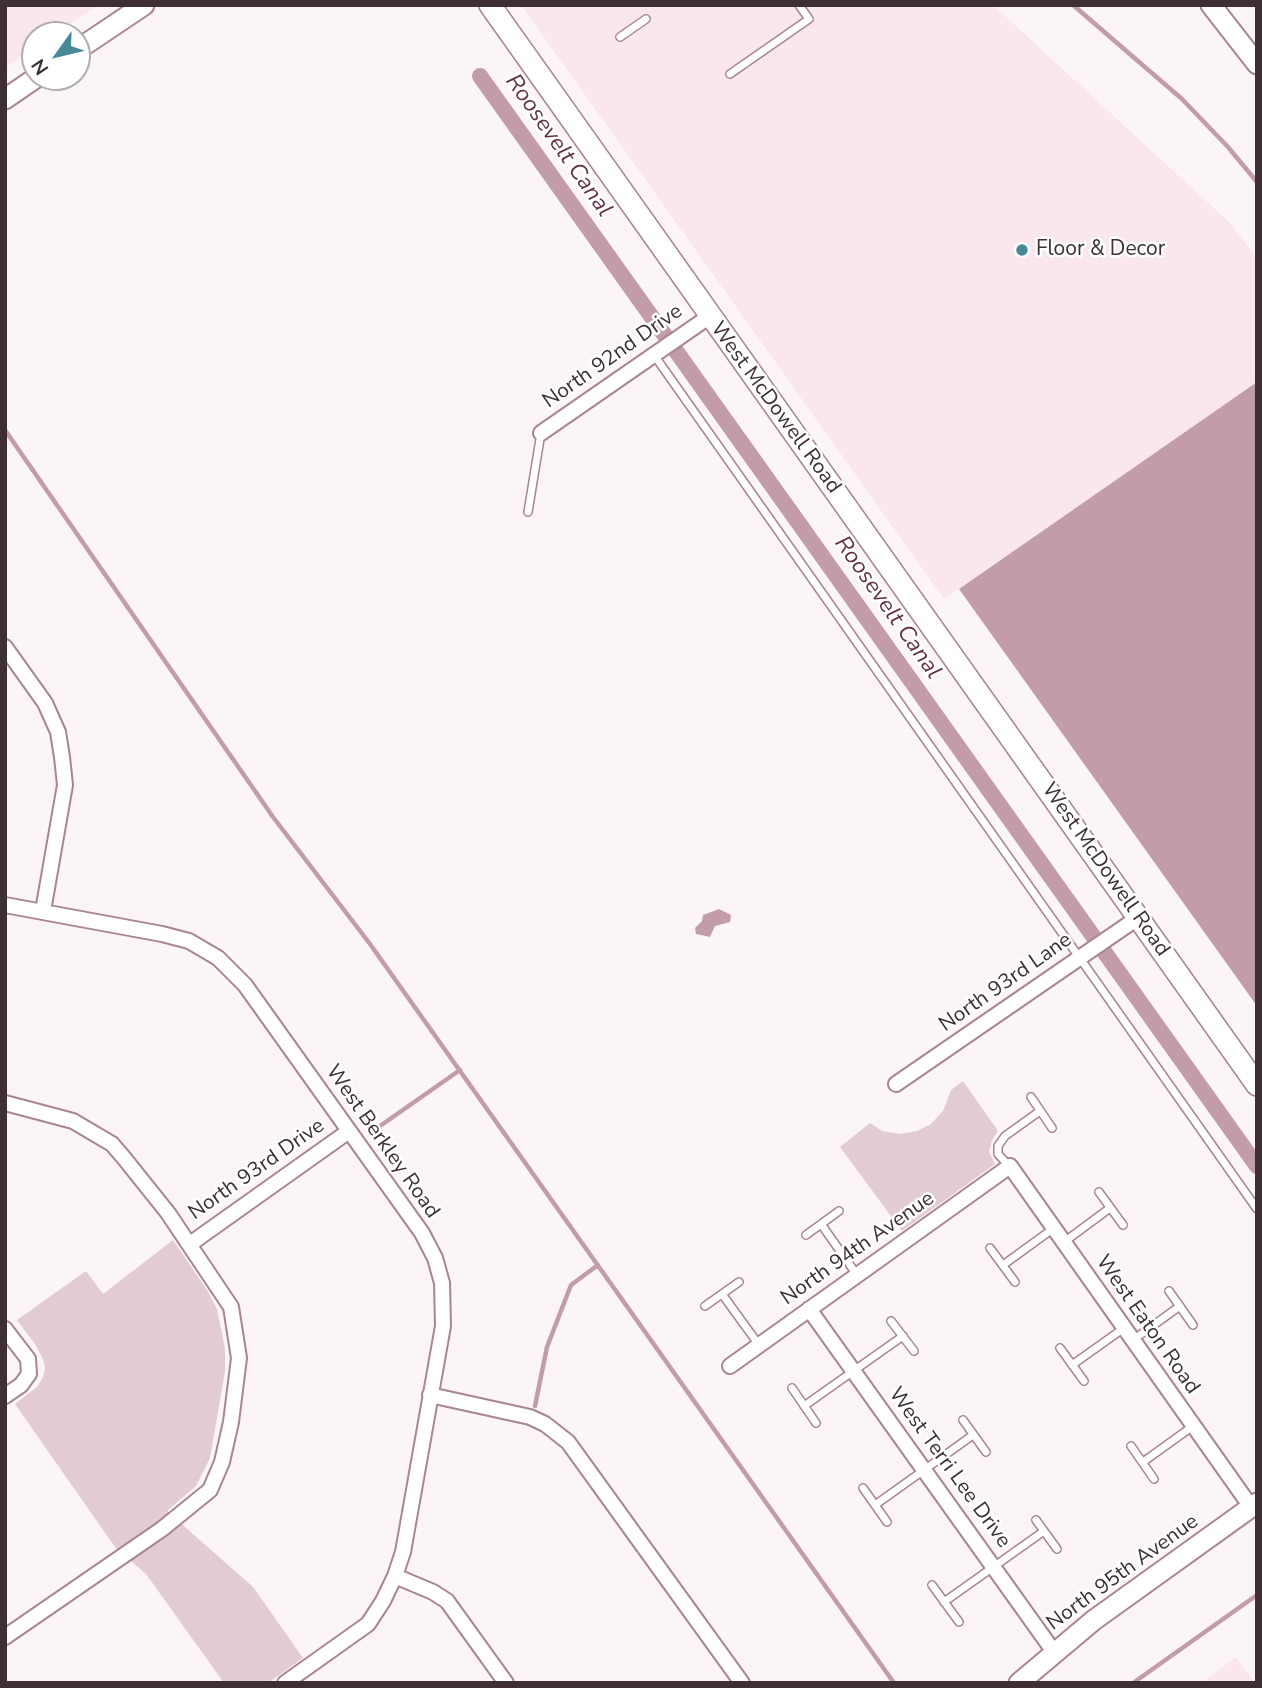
<!DOCTYPE html>
<html>
<head>
<meta charset="utf-8">
<style>
	body { margin:0 }
	#map { position:relative; width:1262px; height:1688px; overflow:hidden; background:#fcf5f7; font-family:"Nunito Sans",sans-serif }
	canvas { display:block }
	.frame { position:absolute; inset:0; border:7px solid #3d2f34; pointer-events:none }
	.north { position:absolute; left:21px; top:21px; width:70px; height:70px; box-sizing:border-box; background:#fff; border:2px solid #b1acae; border-radius:50%; rotate:236deg; font-size:19px; font-weight:700; line-height:28px; text-align:center; color:#3d2f34 }
	.north::after { content:''; display:block; margin:auto; width:24px; height:32px; background:#468999; clip-path:polygon(50% 0,100% 100%,50% 72%,0 100%) }
</style>
</head>
<body>
<div id="map">
<canvas width="1262" height="1688"></canvas>
<div class="frame"></div>
<div class="north">N</div>
</div>
<script>
const ctx = document.querySelector('canvas').getContext('2d');
ctx.lineJoin = 'round';
function fillPath(path, color) { ctx.fillStyle = color; ctx.fill(path, 'evenodd'); }
const toPath = rows => new Path2D(rows.map(r => 'M' + r).join(''));
function strokePath(path, color, width, dash) { ctx.strokeStyle = color; ctx.lineWidth = width; ctx.lineCap = dash ? 'butt' : 'round'; ctx.setLineDash(dash || []); ctx.stroke(path); }
function label(font, color, halo, rows, align = 'center') {
  ctx.font = font + ' "Nunito Sans",sans-serif'; ctx.lineWidth = 5; ctx.setLineDash([]); ctx.textBaseline = 'middle'; ctx.strokeStyle = halo; ctx.fillStyle = color; for (const [text, x, y, turn = 0] of rows) {
    ctx.save(); ctx.translate(x, y); ctx.rotate((+turn || 0) * Math.PI / 180); ctx.textAlign = isNaN(turn) ? turn : align; if (halo) ctx.strokeText(text, 0, 0); ctx.fillText(text, 0, 0); ctx.restore();
  }
}
const built = toPath([
	[5,5,98,5,54,35,35,35,35,48,5,68],
	[521,5,993,5,1229,222,1257,258,1257,382,944,599],
	[1236,1657,1255,1683,1201,1683]
]);
const green = toPath([
	[963,1081,998,1131,992,1140,989,1152,995,1164,902,1231,840,1147,870,1123,882,1131,900,1134,917,1131,931,1124,943,1111,951,1090],
	[173,1240,207,1290,217,1309,225,1349,225,1372,210,1458,196,1486,167,1511,253,1587,303,1658,268,1683,224,1683,146,1574,115,1547,15,1404,37,1387,43,1377,45,1368,43,1359,35,1344,17,1320,86,1271,103,1294]
]);
const water = toPath([
	[1257,382,1257,1006,959,589],
	[719,909,731,915,730,922,715,926,710,937,696,934,695,928,702,921,703,915]
]);
const stream = toPath([
	[1073,5,1182,99,1228,147,1257,182],
	[5,430,273,817,370,944,894,1683],
	[370,1133,460,1070],
	[535,1406,547,1347,571,1285,598,1265],
	[1133,1683,1257,1595]
]);
const canal = toPath([
	[480,76,1257,1166]
]);
const lane = toPath([
	[620,37,646,19],
	[730,74,809,19,799,5],
	[654,355,1257,1209],
	[528,512,541,433],
	[1031,1097,1052,1128],
	[1009,1166,998,1154,998,1146,1005,1136,1040,1111],
	[1099,1192,1123,1225],
	[821,1224,857,1275],
	[806,1235,839,1211],
	[1064,1242,1110,1208],
	[990,1248,1015,1282],
	[1003,1265,1054,1228],
	[1169,1291,1193,1325],
	[722,1294,759,1345],
	[705,1306,739,1282],
	[891,1321,914,1351],
	[1133,1340,1180,1306],
	[1060,1348,1084,1381],
	[1072,1365,1124,1328],
	[792,1388,816,1423],
	[804,1406,903,1336],
	[963,1420,986,1452],
	[1131,1446,1154,1479],
	[1143,1462,1193,1426],
	[863,1488,887,1522],
	[875,1505,973,1435],
	[1036,1520,1057,1549],
	[932,1585,959,1622],
	[944,1602,1044,1531]
]);
const street = toPath([
	[541,433,710,316],
	[5,647,45,703,58,732,62,757,65,785,43,911],
	[5,905,162,934,189,941,218,958,245,985,422,1233,435,1258,442,1283,443,1326,403,1552,395,1576,383,1601,368,1624,285,1683],
	[896,1084,1139,917],
	[5,1103,73,1121,112,1144,124,1158,168,1213,231,1307,239,1358,231,1422,222,1462,210,1490,162,1529,5,1637],
	[190,1244,349,1131],
	[809,1309,1054,1652],
	[5,1329,28,1359,29,1374,21,1385,5,1396],
	[730,1366,1010,1166,1251,1507],
	[430,1395,530,1417,545,1424,568,1442,742,1683],
	[395,1576,433,1592,447,1601,506,1683]
]);
const secondary = toPath([
	[1211,5,1257,64],
	[77,50,144,5],
	[5,99,37,77],
	[1019,1683,1094,1620,1257,1503]
]);
const primary = toPath([
	[490,5,1257,1085]
]);
const markers = [
	[1022,250,7,"#468999"]
];
const poiNames = [
	["Floor & Decor",1036,250]
];
const streetNames = [
	["North 92nd Drive",613,357,-35],
	["West McDowell Road",775,408,54],
	["West McDowell Road",1105,870,55],
	["North 93rd Lane",1006,983,-35],
	["West Berkley Road",382,1142,55],
	["North 93rd Drive",257,1170,-35],
	["North 94th Avenue",858,1249,-35],
	["West Eaton Road",1147,1325,55],
	["West Terri Lee Drive",949,1468,54],
	["North 95th Avenue",1123,1573,-36]
];
const waterNames = [
	["Roosevelt Canal",558,146,55],
	["Roosevelt Canal",887,608,55]
];
fillPath(built, '#f9e7ed');
fillPath(green, '#e3cbd3');
fillPath(water, '#c29ca9');
strokePath(stream, '#c29ca9', 4.5);
strokePath(canal, '#c29ca9', 16);
strokePath(lane, '#a88591', 10);
strokePath(street, '#a88591', 18);
strokePath(secondary, '#a88591', 23);
strokePath(primary, '#a88591', 24);
strokePath(lane, '#fff', 7);
strokePath(street, '#fff', 14);
strokePath(secondary, '#fff', 19);
strokePath(primary, '#fff', 21);
for (const [x, y, r, color] of markers) { const dot = new Path2D(); dot.arc(x, y, r, 0, 2 * Math.PI); ctx.fillStyle = color; ctx.fill(dot); strokePath(dot, '#fff', 2.5); }
label('21px', '#3d2f34', '#fff', poiNames, 'left');
label('21px', '#3d2f34', '#fff', streetNames);
label('italic 23px', '#643146', '#fff', waterNames);
</script>
</body>
</html>
